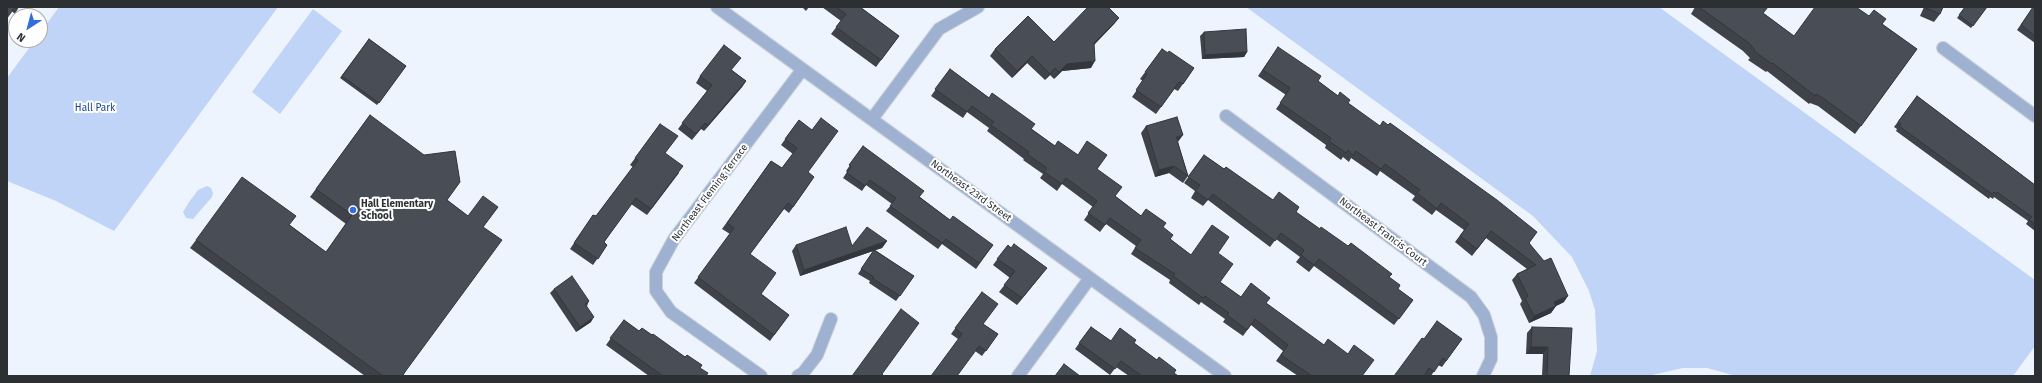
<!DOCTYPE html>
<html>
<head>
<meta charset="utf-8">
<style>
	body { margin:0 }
	#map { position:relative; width:2042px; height:383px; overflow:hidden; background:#eef4fe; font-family:"Fira Sans",sans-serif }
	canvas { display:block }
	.frame { position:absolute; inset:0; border:8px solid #2d3033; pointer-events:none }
	.north { position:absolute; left:8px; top:8px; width:40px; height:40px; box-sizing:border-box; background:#fff; border:1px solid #abacad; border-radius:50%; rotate:216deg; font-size:11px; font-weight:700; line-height:16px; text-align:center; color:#2d3033 }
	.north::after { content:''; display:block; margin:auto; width:14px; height:18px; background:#326edc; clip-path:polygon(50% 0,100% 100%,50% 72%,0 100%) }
</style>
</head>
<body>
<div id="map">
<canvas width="2042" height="383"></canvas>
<div class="frame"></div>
<div class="north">N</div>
</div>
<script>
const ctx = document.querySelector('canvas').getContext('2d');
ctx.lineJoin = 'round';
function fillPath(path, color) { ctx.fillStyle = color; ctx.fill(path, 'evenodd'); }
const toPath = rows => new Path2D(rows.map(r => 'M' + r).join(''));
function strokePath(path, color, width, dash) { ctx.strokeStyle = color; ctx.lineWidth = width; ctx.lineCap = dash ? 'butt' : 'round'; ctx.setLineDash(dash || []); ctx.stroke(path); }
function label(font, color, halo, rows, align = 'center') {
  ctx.font = font + ' "Fira Sans",sans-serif'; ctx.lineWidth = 4; ctx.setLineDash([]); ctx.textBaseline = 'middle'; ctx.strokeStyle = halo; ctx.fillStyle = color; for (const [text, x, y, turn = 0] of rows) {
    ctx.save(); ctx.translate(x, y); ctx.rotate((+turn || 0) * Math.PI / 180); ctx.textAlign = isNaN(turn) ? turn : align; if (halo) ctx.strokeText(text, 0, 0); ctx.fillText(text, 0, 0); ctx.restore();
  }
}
const green = toPath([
	[59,7,278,7,114,231,56,201,7,181,7,78,35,40,40,40,40,33],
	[1246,7,1659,7,2035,280,2035,346,2013,376,1736,376,1707,368,1683,368,1648,376,1590,376,1597,351,1595,310,1589,291,1572,257,1533,216],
	[313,9,342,31,280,114,252,92],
	[207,186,211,188,213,193,212,197,193,219,186,218,183,212,189,202,198,190]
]);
const minor = toPath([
	[717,7,1225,376],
	[1943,48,2035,116],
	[1226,116,1471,297,1484,315,1491,337,1491,359,1483,376],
	[872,119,939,29,978,7],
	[761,376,671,312,656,291,656,272,674,239,802,70],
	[798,376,803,373,817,355,831,319],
	[1018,376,1090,278]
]);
const wall = toPath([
	[7,7,19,7,15,14],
	[802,7,809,7,806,11],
	[822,7,860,7,899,36,876,67,831,34,841,21],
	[1695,7,1768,7,1763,13,1794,36,1869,16,1882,24,1917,49,1855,134,1818,106,1810,103,1809,104,1767,71,1766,72,1748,60,1750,58,1743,51,1691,14],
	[1924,7,1943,7,1940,14,1934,22,1920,16],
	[1965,7,1987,7,1971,28,1957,18],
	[2033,7,2035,7,2035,43,2017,30],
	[1119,18,1114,24,1094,45,1091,68,1062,71,1054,79,1050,75,1045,80,1027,63,1012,78,990,56,995,49,1054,42],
	[1204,32,1247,52,1244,57,1202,59,1200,36],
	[369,39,406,66,377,105,340,78],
	[1278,47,1318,81,1348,103,1529,243,1564,302,1556,306,1551,313,1529,323,1520,304,1522,301,1512,280,1517,274,1527,269,1486,238,1472,256,1455,242,1464,230,1436,210,1432,215,1412,200,1415,196,1380,171,1377,176,1351,158,1349,162,1343,157,1341,160,1325,148,1326,145,1276,109,1286,95,1258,76],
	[1162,49,1168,53,1194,68,1178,91,1174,89,1156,114,1132,97,1143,81,1140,79],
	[950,69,1055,146,1097,169,1115,196,1141,216,1163,228,1170,239,1191,255,1218,253,1220,282,1241,297,1266,303,1362,376,1298,376,1276,361,1283,351,1251,325,1243,336,1223,322,1225,319,1201,302,1199,305,1169,283,1170,280,1131,254,1136,246,1106,224,1100,232,1084,220,1093,207,1062,184,1057,191,1040,178,1043,174,1023,160,1024,159,987,131,989,128,967,112,963,118,931,96],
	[732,70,746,81,742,87,704,131,701,129,692,140,678,129,707,91,696,83,700,76],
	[1917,96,2035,185,2035,231,2026,224,2028,221,1994,197,1993,199,1990,197,1989,199,1896,131,1897,129,1894,127],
	[370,115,447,200,468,216,498,207,483,227,403,376,365,376,190,248,196,240,290,225,326,252,346,224,310,197],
	[799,120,810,183,789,213,784,209,750,254,761,294,789,315,770,341,694,283,730,234,722,229,771,161,782,168,793,154,781,145],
	[660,124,665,153,679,173,647,215,631,204,604,242,607,245,593,265,570,249,593,215,596,216,633,167,630,165],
	[1146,126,1178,142,1188,176,1183,183,1169,173,1155,177,1141,133],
	[863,146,920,197,950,220,993,245,976,269,942,244,938,249,886,211,892,204,866,185,862,191,843,178,847,172,846,171],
	[1204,155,1224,169,1273,200,1296,212,1389,278,1398,289,1413,300,1394,325,1314,266,1309,272,1296,262,1300,257,1276,239,1270,247,1208,200,1203,206,1191,198,1195,191,1184,183],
	[887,241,882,248,875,250,914,276,896,301,869,283,870,281,858,274,873,251,800,276,792,251,796,245,852,246],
	[1008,245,1042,274,1017,305,999,292,1010,278,993,265],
	[554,289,589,301,587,306,591,322,576,332,550,293],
	[982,292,983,324,998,334,982,356,951,334],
	[624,320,639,331,652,335,685,357,706,376,649,376,606,345],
	[1091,327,1111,341,1134,343,1178,376,1129,376,1116,367,1110,375,1075,349],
	[1532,327,1569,376,1542,376,1543,354,1526,354,1527,333],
	[1424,339,1462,339,1442,367,1438,365,1431,376,1426,376,1425,375,1424,376,1394,376]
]);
const shadedWall = toPath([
	[1119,18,1114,24,1089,50,1094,43],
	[1247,52,1244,57,1202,59,1205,55],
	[1032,56,1027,63,1012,78,1017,71],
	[1095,61,1091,68,1062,71,1054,79,1059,72,1067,64],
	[1055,68,1050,75,1045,80],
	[746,81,742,87,704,131,708,125],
	[1183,135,1178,142,1176,137],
	[1174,166,1169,173,1155,177,1159,170],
	[887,241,882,248,800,276,804,270],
	[1047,268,1042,274,1017,305,1022,298],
	[1568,296,1564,302,1556,306,1551,313,1529,323,1534,316,1554,302],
	[594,317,591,322,576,332,580,327],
	[1531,347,1548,347,1543,354,1526,354]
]);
const building = toPath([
	[7,7,15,7,7,18,7,7],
	[836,7,860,7,899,36,881,60,836,27,846,14,836,7],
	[1088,7,1108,7,1119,18,1094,43,1095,61,1067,64,1059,72,1055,68,1050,74,1032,56,1017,71,995,49,1028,16,1054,42,1088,7],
	[1699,7,1768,7,1763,13,1794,36,1815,7,1856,7,1869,16,1874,10,1886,19,1882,24,1917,49,1861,126,1823,98,1816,94,1815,96,1773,63,1772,64,1754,51,1755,50,1749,43,1699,7],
	[1926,7,1943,7,1940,14,1926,8,1926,7],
	[1965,7,1987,7,1973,26,1959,15,1965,7],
	[2033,7,2035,7,2035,36,2021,25,2033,7],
	[1246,29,1247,52,1205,55,1204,32,1246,29],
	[369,39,406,66,379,103,342,76,369,39],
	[724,45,741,58,731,70,746,81,708,125,705,123,696,134,682,123,712,85,700,76,724,45],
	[1278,47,1321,76,1318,81,1338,96,1340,92,1350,100,1348,103,1380,126,1383,121,1388,125,1390,123,1497,200,1537,232,1529,243,1544,261,1551,258,1568,296,1554,302,1556,306,1534,316,1525,298,1528,296,1517,274,1536,265,1491,231,1477,249,1460,236,1469,224,1441,203,1437,209,1417,193,1420,190,1385,164,1381,169,1356,151,1353,155,1348,150,1346,153,1329,141,1331,138,1280,103,1290,88,1263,70,1278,47],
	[1162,49,1168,53,1169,51,1194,68,1183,84,1179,82,1161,107,1136,90,1147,74,1145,72,1162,49],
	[950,69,989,98,992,93,1035,124,1031,129,1055,146,1058,141,1078,155,1087,141,1107,155,1097,169,1122,187,1115,196,1141,216,1146,209,1166,223,1163,227,1173,235,1170,239,1191,255,1212,225,1229,237,1218,253,1233,264,1220,282,1241,297,1251,283,1270,298,1266,303,1324,345,1328,339,1348,354,1354,345,1374,360,1362,376,1312,376,1281,355,1288,345,1255,319,1247,330,1227,315,1229,313,1205,296,1203,298,1173,276,1175,274,1135,248,1141,240,1110,218,1105,225,1088,213,1097,201,1066,178,1062,184,1044,172,1047,168,1027,154,1029,152,991,125,994,122,972,106,967,112,935,89,950,69],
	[1917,96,2035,185,2035,224,2029,220,2032,217,1997,192,1996,194,1994,192,1992,194,1899,126,1901,124,1898,122,1917,96],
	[370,115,424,155,455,151,460,182,447,200,468,216,483,196,498,207,483,227,502,240,402,376,383,376,196,240,242,177,296,216,289,225,326,252,352,215,316,189,370,115],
	[1177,117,1183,135,1176,137,1188,176,1174,166,1159,170,1146,126,1177,117],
	[821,118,838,131,808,172,814,177,793,207,788,203,750,254,776,273,761,294,789,315,774,335,698,277,734,228,727,223,771,161,782,168,797,148,785,139,799,120,812,130,821,118],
	[660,124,678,136,665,153,683,166,651,209,636,198,604,242,607,245,598,259,574,243,593,215,596,216,638,160,635,158,660,124],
	[863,146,924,191,919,197,950,220,953,216,993,245,979,263,946,239,942,243,890,206,896,198,870,180,865,186,847,173,851,166,849,165,863,146],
	[1204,155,1224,169,1226,167,1273,200,1279,192,1299,207,1296,212,1320,229,1321,227,1348,246,1351,243,1392,274,1389,277,1400,285,1398,289,1413,300,1399,319,1319,259,1314,265,1301,255,1304,250,1281,233,1275,241,1213,194,1208,200,1195,191,1200,185,1188,177,1204,155],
	[846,227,852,246,867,227,887,241,804,270,796,245,846,227],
	[1014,244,1047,268,1022,298,1004,285,1015,271,997,259,1008,245,1011,248,1014,244],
	[874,250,914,276,900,296,872,278,874,277,861,269,874,250],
	[572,276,589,301,585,304,594,317,580,327,554,289,572,276],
	[982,292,998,304,983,324,998,334,986,351,979,346,957,376,931,376,962,334,955,328,982,292],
	[901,309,919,323,882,374,884,376,852,376,901,309],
	[624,320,639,331,642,328,652,335,653,334,685,357,687,355,702,365,700,368,708,373,706,376,663,376,610,338,624,320],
	[1437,321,1462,339,1446,361,1443,358,1434,372,1429,368,1424,376,1394,376,1422,338,1424,339,1437,321],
	[1091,327,1111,341,1120,328,1136,340,1134,343,1157,360,1159,357,1176,370,1174,373,1178,376,1142,376,1121,361,1115,369,1079,343,1091,327],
	[1532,327,1572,328,1569,376,1547,376,1548,347,1531,347,1532,327],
	[1064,364,1080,376,1055,376,1064,364]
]);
const markers = [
	[353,210,4,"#326edc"]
];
const parkNames = [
	["Hall Park",95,108]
];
const streetNames = [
	["Northeast 23rd Street",971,191,36],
	["Northeast Fleming Terrace",710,193,-53],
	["Northeast Francis Court",1383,232,37]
];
const poiNames = [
	["Hall Elementary",361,204],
	["School",361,216]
];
fillPath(green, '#c0d4f7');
strokePath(minor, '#cbd1d9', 14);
strokePath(minor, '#9fb1d1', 12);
fillPath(wall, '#3f4249');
fillPath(shadedWall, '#33363c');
fillPath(building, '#494d55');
strokePath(building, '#33363c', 1);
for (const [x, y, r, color] of markers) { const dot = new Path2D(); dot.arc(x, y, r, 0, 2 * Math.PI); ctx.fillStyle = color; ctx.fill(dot); strokePath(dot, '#fff', 1.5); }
label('10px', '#164190', '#fff', parkNames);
label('10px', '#2d3033', '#fff', streetNames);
label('bold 10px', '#2d3033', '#fff', poiNames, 'left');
</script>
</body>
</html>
